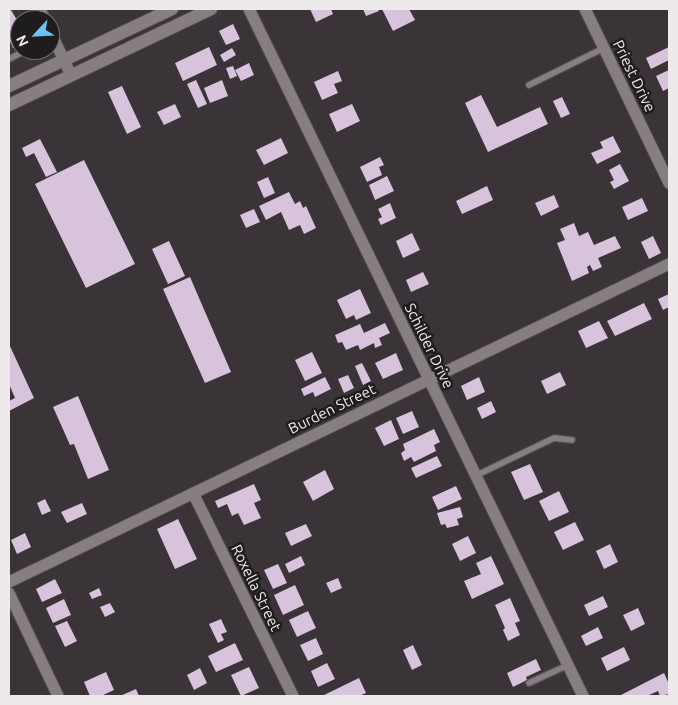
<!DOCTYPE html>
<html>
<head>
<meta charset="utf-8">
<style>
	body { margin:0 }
	#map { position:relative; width:678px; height:705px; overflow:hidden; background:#3a3337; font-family:Ubuntu,sans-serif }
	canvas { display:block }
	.frame { position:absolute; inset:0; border:10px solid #eeeaec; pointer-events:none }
	.north { position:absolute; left:10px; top:10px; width:50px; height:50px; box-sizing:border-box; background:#1f1c1d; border:1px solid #726e70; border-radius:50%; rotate:245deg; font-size:14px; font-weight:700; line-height:20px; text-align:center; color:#eeeaec }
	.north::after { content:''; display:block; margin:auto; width:18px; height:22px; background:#6ac3f1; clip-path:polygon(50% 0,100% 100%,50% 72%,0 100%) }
</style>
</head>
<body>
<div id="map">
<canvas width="678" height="705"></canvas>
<div class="frame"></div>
<div class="north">N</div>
</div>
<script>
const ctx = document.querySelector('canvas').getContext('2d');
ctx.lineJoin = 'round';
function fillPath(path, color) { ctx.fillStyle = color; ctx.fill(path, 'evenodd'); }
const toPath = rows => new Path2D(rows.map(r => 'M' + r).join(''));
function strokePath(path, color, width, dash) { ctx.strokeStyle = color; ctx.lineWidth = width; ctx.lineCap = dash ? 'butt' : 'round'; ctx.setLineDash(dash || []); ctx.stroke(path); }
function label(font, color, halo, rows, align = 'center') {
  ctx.font = font + ' Ubuntu,sans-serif'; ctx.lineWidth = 5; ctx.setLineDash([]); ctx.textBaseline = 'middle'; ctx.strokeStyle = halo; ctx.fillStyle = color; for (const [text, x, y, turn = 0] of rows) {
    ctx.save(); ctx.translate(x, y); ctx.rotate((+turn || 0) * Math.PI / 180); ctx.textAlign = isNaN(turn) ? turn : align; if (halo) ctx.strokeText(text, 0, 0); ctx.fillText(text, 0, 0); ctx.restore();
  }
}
const building = toPath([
	[310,9,331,9,333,14,316,22],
	[363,9,378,9,379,11,366,16],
	[382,9,409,9,415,20,393,31],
	[11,10,20,25,20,44,13,48,9,39,9,11],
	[233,24,240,39,226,45,219,31],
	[209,47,217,65,183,81,175,63],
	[669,47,669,60,651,69,646,58],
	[232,48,236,55,224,62,220,55],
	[249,63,254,75,241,81,235,70],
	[233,66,237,76,230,79,226,68],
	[669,70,669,88,663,91,656,76],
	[338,71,342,81,334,84,338,93,322,100,314,82],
	[196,80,207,104,198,108,187,84],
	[222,80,228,96,210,103,204,88],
	[122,86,141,127,127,134,108,92],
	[481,95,497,127,540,107,548,124,488,152,465,103],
	[562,97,570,114,561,118,553,101],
	[175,104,181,117,164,125,157,112],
	[352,104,360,121,337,132,329,114],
	[613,136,621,152,597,164,591,153,603,148,600,142],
	[281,138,288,153,264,165,256,150],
	[40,139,57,172,46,177,34,153,26,157,22,148],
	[380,157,384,165,379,167,382,175,367,182,360,167],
	[84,160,135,264,86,288,35,184],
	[620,164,629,181,614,189,610,182,614,180,609,170],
	[387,176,394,191,375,200,369,185],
	[268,177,275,193,264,198,257,182],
	[487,186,493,200,462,214,456,201],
	[289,192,295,204,300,201,303,208,306,206,316,228,304,234,300,225,289,230,281,212,266,220,259,206],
	[554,195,559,207,541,216,535,203],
	[642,198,648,211,628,220,622,207],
	[390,203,396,218,381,225,378,219,382,217,378,209],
	[254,209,260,222,246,228,240,215],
	[574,223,579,236,588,232,594,245,615,236,621,248,598,258,602,267,593,271,590,265,587,267,589,273,572,281,557,243,565,240,560,229],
	[412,233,420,250,403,258,396,241],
	[653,236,661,253,649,259,641,242],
	[169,241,185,276,168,284,152,249],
	[423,272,429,284,411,292,406,280],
	[190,277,231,372,205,383,163,289],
	[360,289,371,313,356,320,354,315,346,319,337,300],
	[669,294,669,307,663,310,658,299],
	[644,303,652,319,615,336,607,321],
	[599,321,608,338,586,348,578,331],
	[385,323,390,333,379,338,382,345,375,348,374,343,360,350,358,345,346,350,342,342,338,343,335,335,360,324,364,333],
	[9,344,34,398,9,411,9,401,15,398,9,384],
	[312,352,322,373,305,381,295,360],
	[396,353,403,370,383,379,375,363],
	[362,363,371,381,363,385,355,366],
	[560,372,566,385,547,394,541,381],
	[348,375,354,388,344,393,338,379],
	[325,377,331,389,315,397,313,392,304,396,301,389],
	[479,377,485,392,467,400,461,386],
	[78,396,109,470,88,479,74,444,70,445,53,407],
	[491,401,496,412,482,419,477,408],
	[412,411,419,427,403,434,396,418],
	[391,420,399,439,384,446,375,428],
	[434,429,440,442,434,445,436,451,414,462,411,457,404,461,401,453,405,450,403,444],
	[437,456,442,466,416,478,411,468],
	[530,464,543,492,524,500,511,472],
	[325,470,334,489,313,501,303,482],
	[254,484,261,500,254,503,261,518,244,525,238,513,232,516,227,504,218,508,215,501],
	[456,486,462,499,438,510,432,497],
	[559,491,569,512,549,521,539,501],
	[45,499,51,511,42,515,37,503],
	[82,503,87,514,67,523,61,512],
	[460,507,463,517,457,519,459,525,447,528,445,524,441,525,437,513],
	[178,519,197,559,175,569,157,529],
	[575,522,584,540,563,550,554,532],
	[306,524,312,536,291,546,285,533],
	[25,533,31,547,17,554,11,540],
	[468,536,476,553,460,561,452,544],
	[610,544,618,562,604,569,596,551],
	[301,556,305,565,289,573,285,564],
	[491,556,504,584,472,599,464,581,481,574,476,563],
	[278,564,287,583,273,589,264,570],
	[338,578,342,588,331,593,326,583],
	[55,579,62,593,42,602,36,589],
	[295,585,304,605,283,615,274,595],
	[99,588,102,595,92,599,89,593],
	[603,596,608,607,589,616,584,605],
	[510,598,520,621,515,623,520,635,508,641,503,630,505,628,495,605],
	[64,599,71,615,53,623,46,608],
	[110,603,115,612,105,617,100,607],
	[638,608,645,624,631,631,623,615],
	[308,611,316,628,297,637,289,620],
	[221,619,227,632,221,634,224,640,218,643,209,624],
	[67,621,77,641,65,647,55,626],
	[598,627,603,638,586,646,581,636],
	[316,638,323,654,308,661,300,645],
	[235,643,243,660,216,672,208,656],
	[413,645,422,665,412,670,403,650],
	[624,647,630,660,607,671,601,658],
	[536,659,541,670,526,677,527,680,513,687,507,673],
	[327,663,335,679,318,687,311,671],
	[249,667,259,688,241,696,231,675],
	[200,668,207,683,194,690,187,675],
	[106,672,114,690,101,696,90,696,84,682],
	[664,673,669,684,669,694,660,696,658,691,647,696,619,696],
	[359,678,366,693,359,696,325,696,324,695],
	[136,689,139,696,120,696]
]);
const service = toPath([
	[9,59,27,50],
	[529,85,604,48],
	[475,476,554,438,572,440],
	[529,683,568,665]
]);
const minor = toPath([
	[40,9,45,20],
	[249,9,583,696],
	[585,9,669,183],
	[50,31,71,75],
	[193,493,293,696],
	[9,582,669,264],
	[9,593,58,696]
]);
const secondary = toPath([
	[9,86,172,9],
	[9,105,211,9]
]);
const streetNames = [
	["Priest Drive",634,76,64],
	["Schilder Drive",429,346,64],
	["Burden Street",332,409,-26],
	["Roxella Street",256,588,64]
];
fillPath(building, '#d8c3dd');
strokePath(service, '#565154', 8);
strokePath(minor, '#565154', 13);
strokePath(secondary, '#565154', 14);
strokePath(service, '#867e82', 5.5);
strokePath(minor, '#867e82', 11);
strokePath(secondary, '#867e82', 12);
label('15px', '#eeeaec', '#1f1c1d', streetNames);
</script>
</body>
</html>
